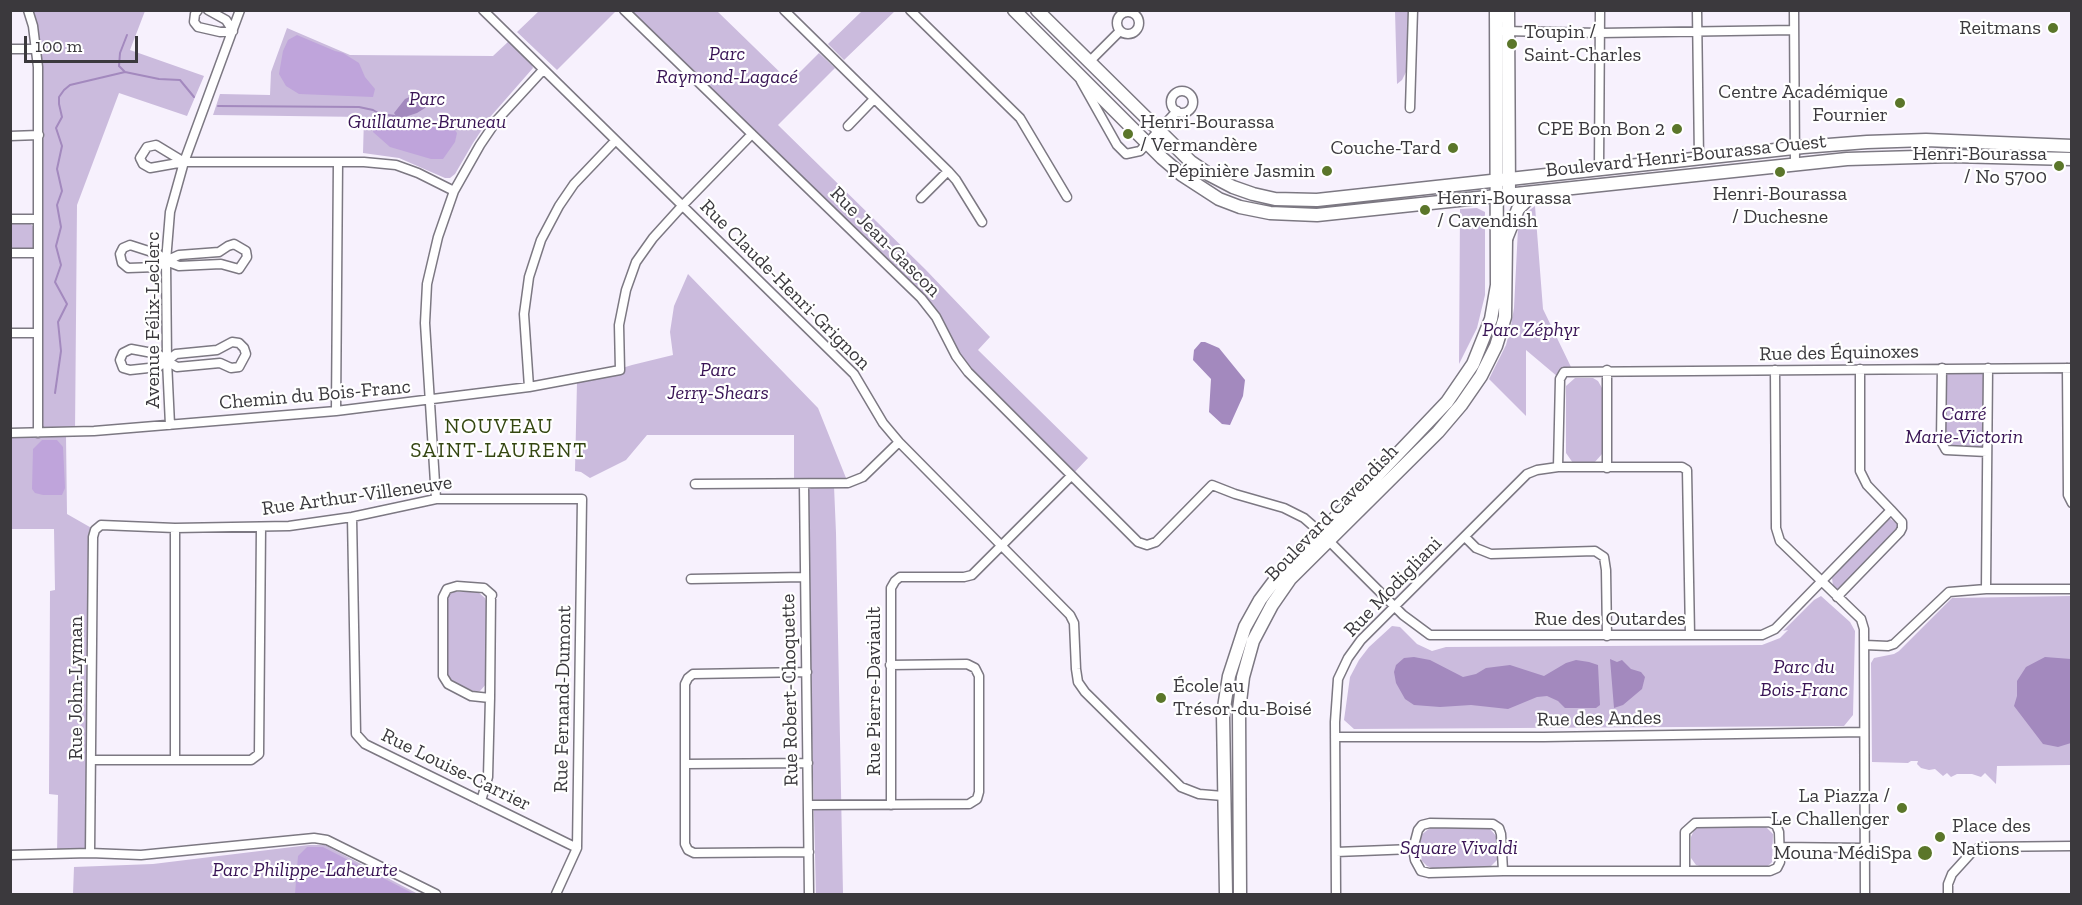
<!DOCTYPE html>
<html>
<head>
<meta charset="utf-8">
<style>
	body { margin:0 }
	#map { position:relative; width:2082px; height:905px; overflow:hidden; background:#f7f1fd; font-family:"Zilla Slab",serif }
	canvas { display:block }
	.frame { position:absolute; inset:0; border:12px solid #3b393d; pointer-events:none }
	.scale { position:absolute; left:24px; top:36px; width:114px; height:27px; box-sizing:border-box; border:3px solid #3b393d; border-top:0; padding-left:8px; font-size:18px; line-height:21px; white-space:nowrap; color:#3b393d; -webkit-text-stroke:4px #fff; paint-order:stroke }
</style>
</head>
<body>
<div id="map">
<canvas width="2082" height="905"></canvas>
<div class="frame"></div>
<div class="scale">100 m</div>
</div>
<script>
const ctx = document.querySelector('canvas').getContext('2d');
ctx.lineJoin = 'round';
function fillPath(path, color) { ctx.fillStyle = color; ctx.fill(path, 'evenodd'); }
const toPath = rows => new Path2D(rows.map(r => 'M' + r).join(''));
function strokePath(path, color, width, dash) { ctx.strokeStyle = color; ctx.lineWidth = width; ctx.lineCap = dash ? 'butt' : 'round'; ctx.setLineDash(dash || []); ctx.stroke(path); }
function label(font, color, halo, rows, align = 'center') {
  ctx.font = font + ' "Zilla Slab",serif'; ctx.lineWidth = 4.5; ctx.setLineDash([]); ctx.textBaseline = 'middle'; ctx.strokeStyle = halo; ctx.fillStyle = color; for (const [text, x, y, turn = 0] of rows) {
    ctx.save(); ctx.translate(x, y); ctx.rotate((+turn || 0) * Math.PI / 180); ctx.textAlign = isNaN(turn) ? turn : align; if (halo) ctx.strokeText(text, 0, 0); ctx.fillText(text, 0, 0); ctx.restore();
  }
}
const green = toPath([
	[614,10,615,12,557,70,517,32,539,11],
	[28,11,145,11,130,50,204,76,187,116,119,93,77,205,75,432,38,433,38,67],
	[624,11,717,11,790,82,819,53,835,68,778,125,925,269,990,337,978,350,1088,458,1071,476,968,372,936,317],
	[862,11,895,11,844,60,828,44],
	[1395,11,1408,11,1408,68,1402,80,1397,84],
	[287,28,350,55,493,56,510,40,531,62,533,68,491,116,473,143,455,174,450,178,445,178,399,158,363,153,364,117,213,115,220,94,270,95,271,72],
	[1535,206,1543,309,1571,367,1558,377,1526,350,1526,416,1489,379,1506,345,1511,326,1514,308,1518,228,1527,212],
	[1477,208,1485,212,1485,295,1477,328,1459,364,1460,209],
	[11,222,28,222,34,227,34,247,29,251,11,250],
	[688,274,818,408,848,483,794,485,794,435,647,435,626,460,590,478,581,472,575,471,577,382,632,365,673,355,670,332,674,306],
	[1942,368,1988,368,1987,452,1946,450,1941,441],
	[1575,378,1593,378,1598,381,1602,388,1602,454,1594,463,1573,463,1566,453,1566,386],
	[66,436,67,514,95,530,90,853,57,854,58,795,49,794,50,591,55,590,54,529,11,529,10,437],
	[834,486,836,533,843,894,816,894,806,496,808,491,812,487],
	[1889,518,1898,524,1896,530,1841,589,1838,589,1833,586,1832,578],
	[451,592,478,592,485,598,488,606,487,683,480,691,475,692,452,681,447,675,447,600],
	[1821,596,1850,622,1855,631,1853,715,1844,726,1354,729,1344,720,1350,677,1359,660,1369,647,1392,626,1400,627,1417,644,1432,651,1446,647,1762,645,1780,638,1788,630,1783,631,1814,600],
	[2071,596,2071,765,1997,766,1996,784,1985,773,1981,777,1972,774,1957,774,1951,777,1947,773,1943,776,1935,769,1929,770,1921,768,1917,764,1918,761,1911,761,1908,763,1872,762,1871,663,1874,658,1894,654,1899,651,1952,598],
	[1431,827,1483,827,1490,829,1497,837,1497,860,1490,867,1432,868,1427,866,1422,861,1420,854,1420,836],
	[1698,827,1766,827,1773,834,1772,862,1767,867,1703,867,1696,865,1691,858,1691,837,1694,830],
	[309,845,325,845,418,894,73,894,74,867,153,864]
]);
const forest = toPath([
	[297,35,335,51,343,53,359,63,365,77,375,89,373,97,299,94,286,86,279,74,283,51,288,40],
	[377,123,390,126,407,124,439,126,453,128,457,133,455,142,443,159,431,159,390,147,373,132,374,125],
	[42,440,57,440,63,447,65,488,62,495,43,495,35,493,32,489,33,449],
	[307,847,323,847,414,894,295,894,298,856]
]);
const water = toPath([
	[428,94,431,98,425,108,417,113,402,118,396,116,394,113,405,99,414,95],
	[1201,342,1205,342,1219,348,1245,380,1243,396,1230,425,1222,424,1209,412,1211,379,1193,360,1194,350],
	[1414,657,1430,660,1463,677,1476,674,1486,668,1510,665,1544,676,1566,663,1576,660,1589,662,1598,665,1600,705,1596,708,1565,708,1558,701,1547,696,1537,697,1508,709,1471,705,1440,707,1414,705,1405,699,1396,683,1394,672,1396,665,1404,658],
	[2045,657,2071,659,2071,743,2058,747,2043,744,2014,706,2017,696,2017,681,2026,667],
	[1610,659,1617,662,1622,660,1631,669,1641,672,1645,677,1642,689,1623,705,1614,708]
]);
const stream = toPath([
	[127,35,120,53,119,66,125,72,159,79,180,80,194,97],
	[218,106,359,107,373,110,380,114,395,116],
	[55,393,61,351,58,322,67,304,55,282,61,265,56,246,61,227,57,205,62,191,57,169,62,146,56,128,62,117,59,104,59,97,64,90,70,85,125,72]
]);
const street = toPath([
	[28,10,33,26,38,67,38,433],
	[198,10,195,14,194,22,198,27,220,32,233,31,226,20,208,10],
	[483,10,854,374,883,423,899,442,1070,615,1074,623,1076,669,1078,682,1085,692,1181,787,1199,794,1223,796],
	[624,10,921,298,936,317,956,356,968,372,1138,542,1147,545,1156,542,1212,485,1235,494,1284,508,1304,518,1320,532,1403,615,1430,635,1762,635,1775,629,1891,510,1902,522,1902,528,1900,532,1837,597],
	[784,10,948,171,956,180,982,222],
	[910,10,1020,118,1067,197],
	[1697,10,1699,159],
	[1794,10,1795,164],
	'1117 23a11 11 0 1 1 22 0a11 11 0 1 1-22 0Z',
	[1503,31,1600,33,1794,30],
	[10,49,37,49],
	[1089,62,1120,31],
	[1081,81,1117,145,1126,154,1140,151,1177,111],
	'1171 102a11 11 0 1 1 22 0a11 11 0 1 1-22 0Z',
	[1410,108,1413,10],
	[848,126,874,99],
	[10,136,39,135],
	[184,162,156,145,147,147,140,158,143,164,150,168,184,162,364,162,396,165,418,173,454,191],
	[1599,169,1600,10],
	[921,198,948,171],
	[10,219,38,219],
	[10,253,38,253],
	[166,261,179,266,221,264,239,269,247,257,246,251,234,244,228,246,219,252,179,255,166,261,157,267,128,268,122,263,120,254,123,248,130,245,158,254,166,261],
	[10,333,38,333],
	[167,361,177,367,220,363,231,368,239,367,246,354,244,348,239,343,232,342,217,350,176,354,167,361,158,367,130,370,123,368,120,360,123,353,131,349,158,354,167,361],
	[1942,368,1941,441,1946,450,1987,452],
	[2067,368,2068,495,2072,503],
	[1860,369,1860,471,1867,485,1891,510],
	[1775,370,1776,528,1780,541,1861,619,1864,629,1865,894],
	[529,387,524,314,529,277,541,240,559,206,574,184,615,141],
	[336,411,338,162],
	[170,425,167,361,166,261,170,212,184,162,240,10],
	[10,433,94,431,336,411,529,387,620,370,619,325,626,290,636,262,653,238,682,206,752,134],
	[1558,467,1560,379,1564,372,2072,368],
	[1607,468,1607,370],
	[695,484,848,483,863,477,899,442],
	[804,485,809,894],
	[436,499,425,323,427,284,438,237,454,191,480,145,497,120,543,70],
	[352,517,356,734,365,744,577,848],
	[175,528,175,760],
	[1465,537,1476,548,1491,554,1595,551,1604,557,1606,570,1607,636],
	[691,579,805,577],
	[1986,589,1988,368],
	[1865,645,1888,646,1894,644,1949,592,1986,589,2072,589],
	[807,672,693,674,688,678,685,684,685,844,688,850,694,853,809,852],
	[1335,737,1544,737,1864,732],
	[92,760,251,760,259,754,261,527],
	[685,764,808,763],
	[481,801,488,777,490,698,491,595,492,595,484,588,457,586,447,589,443,597,443,676,448,684,471,696,490,698],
	[809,805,969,804,977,799,979,792,979,676,975,668,967,664,890,665],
	[891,805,891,588,895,581,900,577,964,577,972,575,1071,476],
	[1780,847,1865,848],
	[1336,852,1413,849],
	[90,853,93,537,95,530,101,525,175,528,289,526,352,517,436,499,582,499,577,848,556,894],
	[10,855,90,853,141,855,314,838,327,840,436,894],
	[1503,871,1501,834,1499,828,1493,824,1430,823,1422,825,1418,830,1413,849,1415,860,1421,871,1429,873,1503,871,1770,871,1777,868,1780,862,1779,832,1776,825,1769,822,1695,823,1685,832,1685,870],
	[1336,894,1335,722,1338,679,1348,658,1361,640,1527,474,1537,470,1558,467,1682,467,1687,470,1690,635],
	[1948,894,1948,884,1952,874,1972,852,1980,847,2072,846]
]);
const secondary = toPath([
	[1508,10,1509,195],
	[1226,894,1223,714,1229,676,1245,627,1260,600,1281,572,1368,485,1447,402,1473,364,1491,319,1497,285,1496,10],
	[1240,894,1239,710,1243,677,1253,641,1272,605,1290,579,1438,432,1461,405,1481,376,1496,346,1505,317,1506,239,1505,229]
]);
const primary = toPath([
	[1014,10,1162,158,1182,175,1219,199,1240,207,1270,213,1317,215,1847,159,1952,156,2072,159],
	[1037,10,1191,162,1210,175,1233,187,1253,194,1275,199,1317,200,1803,147,1867,142,1926,140,2072,146],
	[1506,239,1518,209,1535,192]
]);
const markers = [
	[2053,28,6,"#5b762a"],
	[1512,44,6,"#5b762a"],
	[1900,103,6,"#5b762a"],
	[1677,129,6,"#5b762a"],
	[1128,134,6,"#5b762a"],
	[1453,148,6,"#5b762a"],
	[2059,166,6,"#5b762a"],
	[1327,171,6,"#5b762a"],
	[1780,172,6,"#5b762a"],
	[1425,210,6,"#5b762a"],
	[1161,698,6,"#5b762a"],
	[1902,808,6,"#5b762a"],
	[1940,837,6,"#5b762a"],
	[1925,853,8,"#5b762a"]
];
const poiNames = [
	["Reitmans",2041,28],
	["Toupin /",1524,32,"left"],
	["Saint-Charles",1524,55,"left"],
	["Centre Académique",1888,92],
	["Fournier",1888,115],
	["Henri-Bourassa",1140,122,"left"],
	["/ Vermandère",1140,145,"left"],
	["CPE Bon Bon 2",1665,129],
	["Couche-Tard",1441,148],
	["Henri-Bourassa",2047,154],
	["/ No 5700",2047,177],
	["Pépinière Jasmin",1315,171],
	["Henri-Bourassa",1780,194,"center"],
	["/ Duchesne",1780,217,"center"],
	["Henri-Bourassa",1437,198,"left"],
	["/ Cavendish",1437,221,"left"],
	["École au",1173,686,"left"],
	["Trésor-du-Boisé",1173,709,"left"],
	["La Piazza /",1890,796],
	["Le Challenger",1890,819],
	["Place des",1952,826,"left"],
	["Nations",1952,849,"left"],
	["Mouna MédiSpa",1912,853]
];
const parkNames = [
	["Parc",727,54],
	["Raymond-Lagacé",727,77],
	["Parc",427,99],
	["Guillaume-Bruneau",427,122],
	["Parc Zéphyr",1531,330],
	["Parc",718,370],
	["Jerry-Shears",718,393],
	["Carré",1964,414],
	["Marie-Victorin",1964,437],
	["Parc du",1804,667],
	["Bois-Franc",1804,690],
	["Square Vivaldi",1459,848],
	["Parc Philippe-Laheurte",305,870]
];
const streetNames = [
	["Boulevard Henri-Bourassa Ouest",1686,156,-6],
	["Rue Jean-Gascon",885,242,45],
	["Rue Claude-Henri-Grignon",785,285,45],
	["Avenue Félix-Leclerc",153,320,-90],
	["Rue des Équinoxes",1839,353,-1],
	["Chemin du Bois-Franc",315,395,-5],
	["Rue Arthur-Villeneuve",357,496,-8],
	["Boulevard Cavendish",1332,513,-46],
	["Rue Modigliani",1393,587,-46],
	["Rue des Outardes",1610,619],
	["Rue John-Lyman",76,688,-90],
	["Rue Robert-Choquette",790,690,-91],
	["Rue Pierre-Daviault",874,691,-90],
	["Rue Fernand-Dumont",563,699,-89],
	["Rue des Andes",1599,719,-1],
	["Rue Louise-Carrier",456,770,26]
];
const neighbourhoodNames = [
	["NOUVEAU",499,427],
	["SAINT-LAURENT",499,451]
];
fillPath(green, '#cbbbdd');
fillPath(forest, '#bfa4db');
fillPath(water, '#a389be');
strokePath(stream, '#a389be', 2);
strokePath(street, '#7c7882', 11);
strokePath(secondary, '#7c7882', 15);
strokePath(primary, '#7c7882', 15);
strokePath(street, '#fff', 8);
strokePath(secondary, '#fff', 12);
strokePath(primary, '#fff', 12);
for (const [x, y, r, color] of markers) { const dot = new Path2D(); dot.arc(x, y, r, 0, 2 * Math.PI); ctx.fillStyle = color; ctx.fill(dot); strokePath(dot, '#fff', 2); }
label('20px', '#3b393d', '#fff', poiNames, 'right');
label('italic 20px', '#391455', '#fff', parkNames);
label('20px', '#3b393d', '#fff', streetNames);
ctx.letterSpacing = '1.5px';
label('21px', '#344611', '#fff', neighbourhoodNames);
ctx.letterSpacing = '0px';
</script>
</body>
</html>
